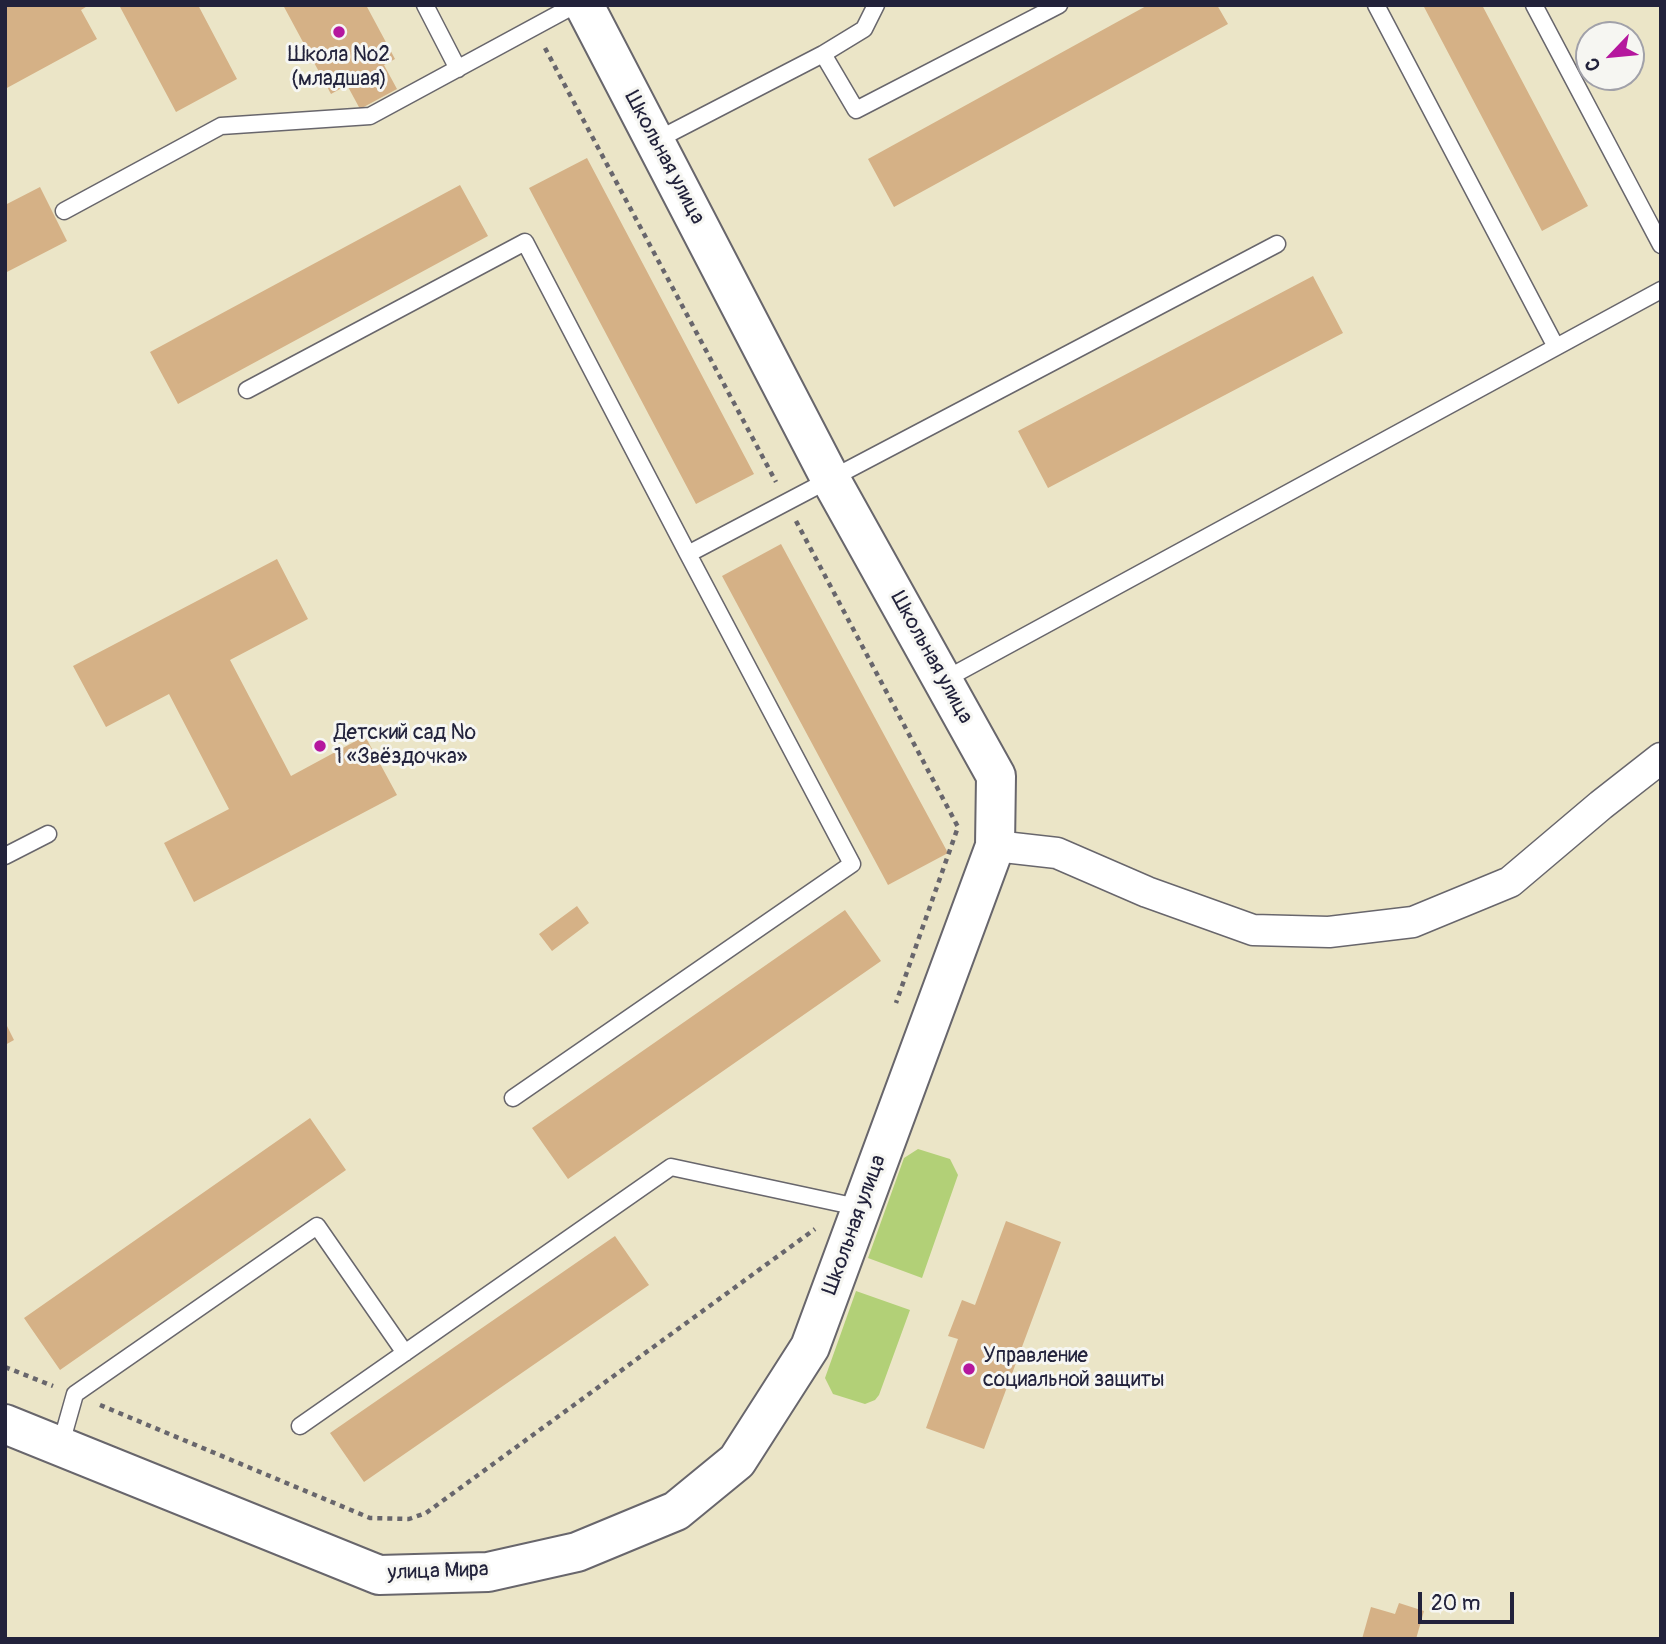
<!DOCTYPE html>
<html>
<head>
<meta charset="utf-8">
<style>
	body { margin:0 }
	#map { position:relative; width:1666px; height:1644px; overflow:hidden; background:#ebe5c7; font-family:Pangolin,sans-serif }
	canvas { display:block }
	.frame { position:absolute; inset:0; border:7px solid #22223b; pointer-events:none }
	.north { position:absolute; left:1575px; top:21px; width:70px; height:70px; box-sizing:border-box; background:#f6f6f2; border:2px solid #a1a1a9; border-radius:50%; rotate:244deg; font-size:19px; font-weight:700; line-height:28px; text-align:center; color:#22223b }
	.north::after { content:''; display:block; margin:auto; width:24px; height:32px; background:#b5179e; clip-path:polygon(50% 0,100% 100%,50% 72%,0 100%) }
	.scale { position:absolute; left:1418px; top:1592px; width:96px; height:32px; box-sizing:border-box; border:4px solid #22223b; border-top:0; padding-left:9px; font-size:21px; line-height:24px; white-space:nowrap; color:#22223b; -webkit-text-stroke:5px #f6f6f2; paint-order:stroke }
</style>
</head>
<body>
<div id="map">
<canvas width="1666" height="1644"></canvas>
<div class="frame"></div>
<div class="north">С</div>
<div class="scale">20 m</div>
</div>
<script>
const ctx = document.querySelector('canvas').getContext('2d');
ctx.lineJoin = 'round';
function fillPath(path, color) { ctx.fillStyle = color; ctx.fill(path, 'evenodd'); }
const toPath = rows => new Path2D(rows.map(r => 'M' + r).join(''));
function strokePath(path, color, width, dash) { ctx.strokeStyle = color; ctx.lineWidth = width; ctx.lineCap = dash ? 'butt' : 'round'; ctx.setLineDash(dash || []); ctx.stroke(path); }
function label(font, color, halo, rows, align = 'center') {
  ctx.font = font + ' Pangolin,sans-serif'; ctx.lineWidth = 6; ctx.setLineDash([]); ctx.textBaseline = 'middle'; ctx.strokeStyle = halo; ctx.fillStyle = color; for (const [text, x, y, turn = 0] of rows) {
    ctx.save(); ctx.translate(x, y); ctx.rotate((+turn || 0) * Math.PI / 180); ctx.textAlign = isNaN(turn) ? turn : align; if (halo) ctx.strokeText(text, 0, 0); ctx.fillText(text, 0, 0); ctx.restore();
  }
}
const green = toPath([
	[918,1149,950,1159,958,1175,922,1278,868,1258,904,1158],
	[856,1291,910,1310,879,1395,875,1400,865,1404,833,1394,825,1378]
]);
const building = toPath([
	[5,5,89,5,81,10,97,39,5,89],
	[119,5,198,5,237,79,176,112],
	[283,5,366,5,395,59,384,65,397,89,360,109,347,85,331,94],
	[1148,5,1217,5,1228,24,894,207,868,159],
	[1423,5,1482,5,1588,206,1542,231],
	[587,158,754,474,696,504,529,188],
	[460,185,488,236,178,404,150,352],
	[40,187,67,241,5,273,5,205],
	[1313,276,1343,333,1048,488,1018,431],
	[781,544,948,853,888,885,722,576],
	[277,559,308,619,230,660,291,776,365,736,397,795,194,902,164,843,229,809,169,694,106,727,73,666],
	[577,906,589,923,552,951,539,934],
	[845,910,881,961,568,1179,532,1128],
	[5,1022,14,1040,5,1045],
	[310,1118,346,1170,60,1370,24,1318],
	[1006,1221,1061,1242,984,1449,926,1428,958,1339,948,1336,962,1300,975,1305],
	[615,1236,649,1285,364,1482,330,1433],
	[1399,1603,1424,1611,1416,1639,1362,1639,1371,1607,1395,1614]
]);
const path = toPath([
	[545,48,776,482],
	[796,521,958,827,896,1003],
	[5,1367,53,1386],
	[100,1405,370,1518,409,1519,426,1513,815,1229]
]);
const lane = toPath([
	[425,5,458,69],
	[1376,5,1556,347],
	[1534,5,1661,245],
	[823,54,864,29,876,5],
	[655,141,823,54,856,110,1059,5],
	[64,211,221,126,370,116,575,5],
	[247,390,525,242,688,554,1277,244],
	[944,680,1661,290],
	[5,856,48,834],
	[513,1098,852,864,688,554],
	[300,1426,671,1167,862,1208],
	[60,1447,75,1394,317,1226,405,1353]
]);
const street = toPath([
	[995,846,1057,853,1147,892,1253,930,1329,932,1413,922,1510,882,1601,805,1661,758]
]);
const secondary = toPath([
	[5,1424,379,1575,488,1572,577,1552,676,1511,737,1461,810,1347,995,846,996,776,831,480,584,5]
]);
const markers = [
	[339,32,7,"#b5179e"],
	[320,746,7,"#b5179e"],
	[969,1369,7,"#b5179e"]
];
const poiNames = [
	["Школа №2",339,56,"center"],
	["(младшая)",339,80,"center"],
	["Детский сад №",334,734],
	["1 «Звёздочка»",334,758],
	["Управление",983,1357],
	["социальной защиты",983,1381]
];
const streetNames = [
	["Школьная улица",664,158,62],
	["Школьная улица",931,658,61],
	["Школьная улица",855,1225,-70],
	["улица Мира",438,1572,-2]
];
fillPath(green, '#b2d077');
fillPath(building, '#d5b186');
strokePath(lane, '#68666c', 19);
strokePath(street, '#68666c', 33);
strokePath(secondary, '#68666c', 42);
strokePath(path, '#68666c', 4.5, [5, 5]);
strokePath(lane, '#fff', 16);
strokePath(street, '#fff', 30);
strokePath(secondary, '#fff', 38);
for (const [x, y, r, color] of markers) { const dot = new Path2D(); dot.arc(x, y, r, 0, 2 * Math.PI); ctx.fillStyle = color; ctx.fill(dot); strokePath(dot, '#f6f6f2', 2.5); }
label('21px', '#22223b', '#f6f6f2', poiNames, 'left');
label('21px', '#22223b', '#f6f6f2', streetNames);
</script>
</body>
</html>
